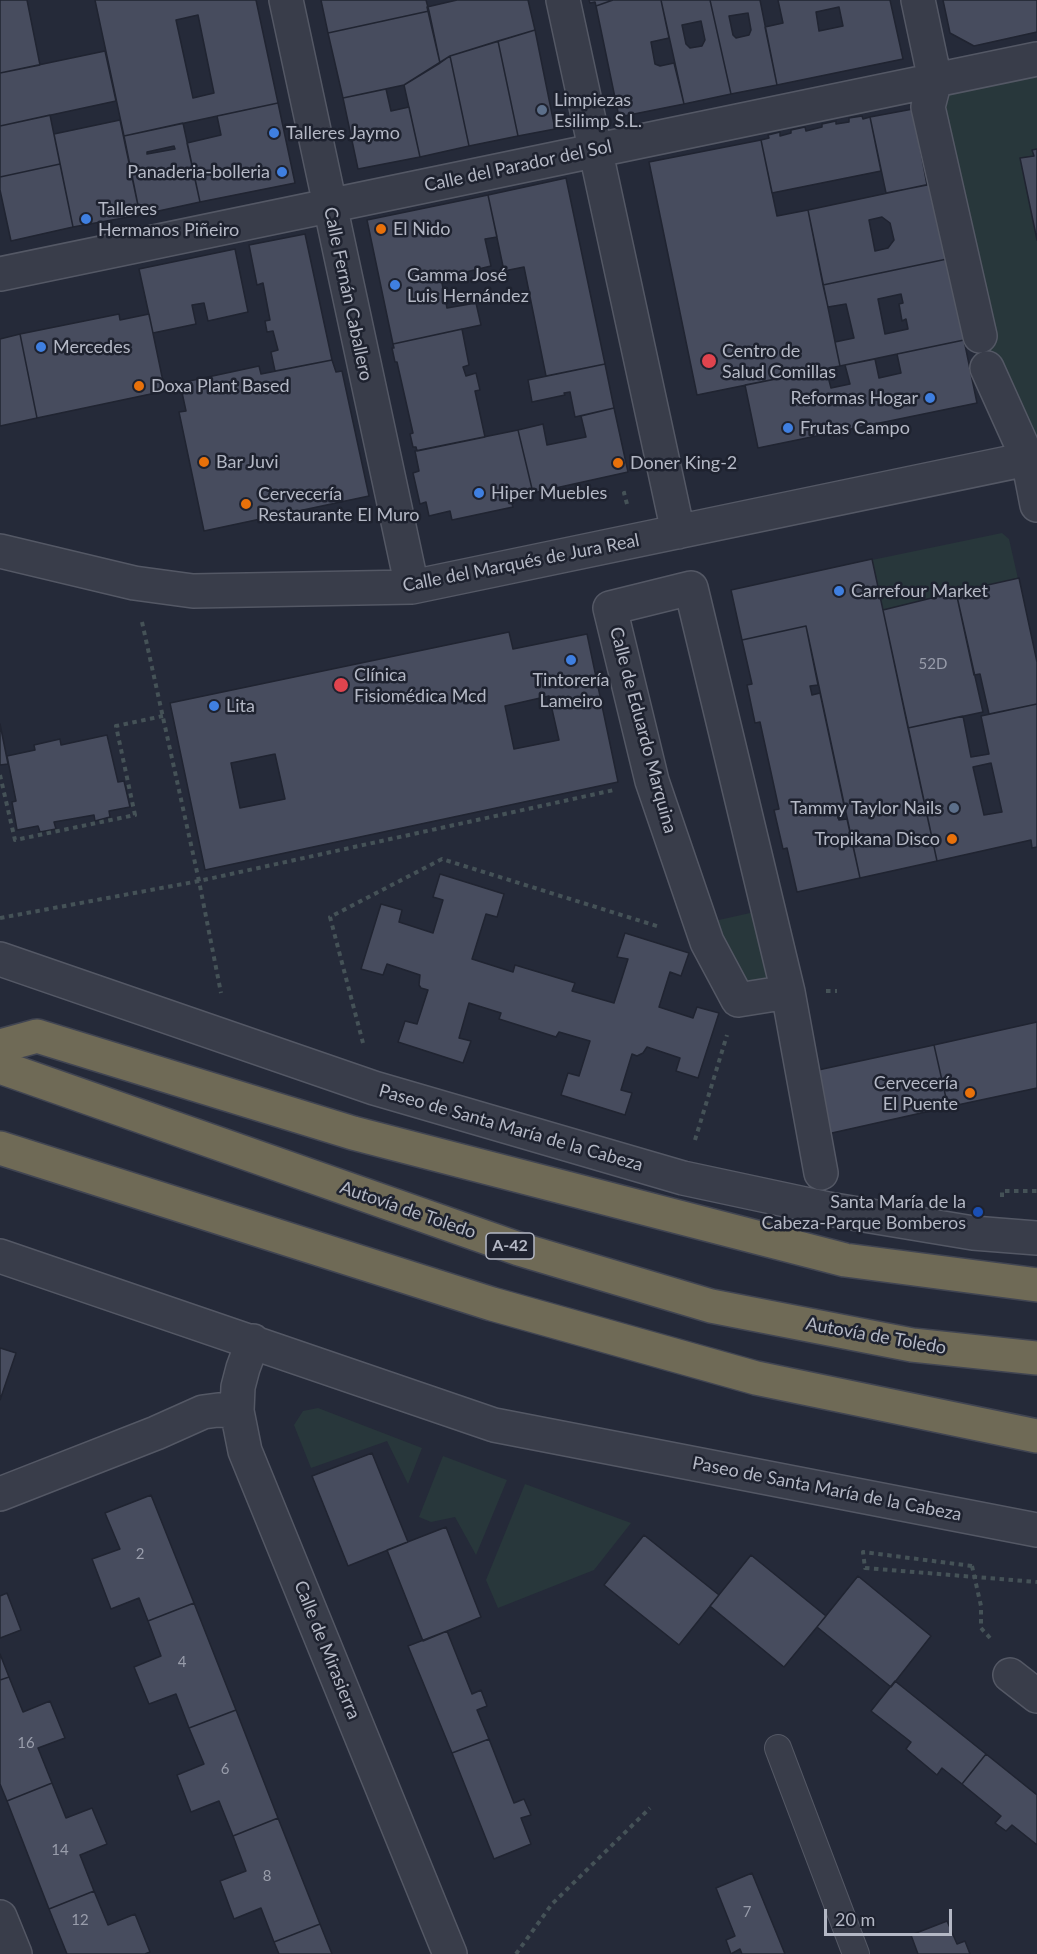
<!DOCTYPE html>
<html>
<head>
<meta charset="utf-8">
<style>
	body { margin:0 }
	#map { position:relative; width:1037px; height:1954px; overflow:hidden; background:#252a39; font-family:Lato,sans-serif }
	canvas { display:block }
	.scale { position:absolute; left:824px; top:1909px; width:128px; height:27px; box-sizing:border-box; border:3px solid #b4b8c5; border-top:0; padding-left:8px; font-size:18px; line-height:21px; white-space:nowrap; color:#b4b8c5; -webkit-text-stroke:4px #1e222f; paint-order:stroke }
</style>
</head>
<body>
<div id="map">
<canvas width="1037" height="1954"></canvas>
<div class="scale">20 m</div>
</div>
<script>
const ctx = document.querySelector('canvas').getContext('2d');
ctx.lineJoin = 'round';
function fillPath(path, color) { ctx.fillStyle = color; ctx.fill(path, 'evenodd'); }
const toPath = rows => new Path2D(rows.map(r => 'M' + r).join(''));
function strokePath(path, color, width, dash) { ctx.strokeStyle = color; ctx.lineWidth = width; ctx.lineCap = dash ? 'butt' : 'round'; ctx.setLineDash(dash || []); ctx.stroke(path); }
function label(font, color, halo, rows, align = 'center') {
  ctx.font = font + ' Lato,sans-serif'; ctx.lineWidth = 5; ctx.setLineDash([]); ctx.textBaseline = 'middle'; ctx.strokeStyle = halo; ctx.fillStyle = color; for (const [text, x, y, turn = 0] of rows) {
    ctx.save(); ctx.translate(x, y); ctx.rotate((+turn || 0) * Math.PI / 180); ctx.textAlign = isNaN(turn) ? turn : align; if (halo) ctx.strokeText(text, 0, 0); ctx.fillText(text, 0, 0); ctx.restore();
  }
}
const green = toPath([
	[1037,59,1037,503,987,368,980,336,935,80],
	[1002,533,1009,539,1018,579,883,611,872,560],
	[759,911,775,978,744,981,710,922],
	[318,1408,422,1448,408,1484,387,1441,311,1468,294,1425,303,1411],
	[443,1456,507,1480,476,1555,455,1517,431,1522,419,1517],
	[525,1484,631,1523,594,1570,498,1608,486,1580]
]);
const building = toPath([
	[0,0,27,0,40,65,0,73,0,0],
	[95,0,256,0,278,103,124,136,95,0],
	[198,15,214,93,193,98,176,20,198,15],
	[321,0,426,0,429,11,328,33,321,0],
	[457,0,528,0,535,30,450,56,440,63,427,7,457,0],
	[589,0,613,0,596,6,595,2,590,3,589,0],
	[613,0,661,0,669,38,651,42,655,64,660,66,674,63,684,104,619,117,596,6,613,0],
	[661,0,710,0,731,94,684,104,661,0],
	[701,21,705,40,702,46,690,48,686,44,682,25,701,21],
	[710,0,760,0,777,85,731,94,710,0],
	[748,13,751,30,749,35,736,38,733,35,729,16,748,13],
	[778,0,890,0,903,59,777,85,765,27,783,23,778,0],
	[839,7,843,26,819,31,816,12,839,7],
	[943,0,1037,0,1037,32,974,46,950,33,943,0],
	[429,11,440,63,404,85,343,98,328,33,429,11],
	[535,30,555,129,518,136,498,41,535,30],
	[498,41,518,136,469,146,450,56,498,41],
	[105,51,116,101,0,126,0,73,105,51],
	[450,56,469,146,420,157,404,85,450,56],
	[386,89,391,111,409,107,420,157,358,169,343,98,386,89],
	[278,103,295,183,200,202,187,143,221,135,217,116,278,103],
	[913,109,927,185,886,193,870,117,913,109],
	[50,115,60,164,0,177,0,126,50,115],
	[862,116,863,119,870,117,881,171,772,193,761,140,769,138,768,135,780,132,780,136,791,133,791,130,805,127,806,131,822,127,822,124,836,121,836,124,849,122,849,118,862,116],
	[120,120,140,215,73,227,54,134,120,120],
	[183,123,200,202,140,215,124,136,183,123],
	[174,146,175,149,147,154,147,152,174,146],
	[761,140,777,216,808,210,840,366,697,395,649,162,761,140],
	[1037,149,1037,240,1020,158,1034,156,1032,150,1037,149],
	[60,164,73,227,11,241,0,190,0,177,60,164],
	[566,178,605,364,546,376,524,267,504,271,488,195,566,178],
	[930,184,947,259,823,285,808,210,930,184],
	[882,217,890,223,894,240,888,248,875,251,869,220,882,217],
	[488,195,497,237,485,239,491,266,441,278,447,308,476,303,481,325,393,344,367,220,488,195],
	[305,234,332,360,275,371,271,352,278,350,273,331,267,332,265,321,270,320,263,283,257,285,249,245,305,234],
	[235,249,248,312,208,321,204,303,192,305,196,324,153,333,139,269,235,249],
	[947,259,964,340,840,366,835,342,854,338,846,304,828,307,823,285,947,259],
	[901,294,903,303,899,304,902,321,906,319,908,329,885,334,878,299,901,294],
	[119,314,120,320,149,314,165,391,37,418,20,334,119,314],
	[462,329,469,365,463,367,466,376,476,373,480,390,475,391,485,437,417,451,416,447,413,447,410,434,413,433,397,362,395,362,392,348,394,348,393,344,462,329],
	[20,334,37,418,0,426,0,339,20,334],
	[964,340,977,403,758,448,745,385,826,369,831,388,850,384,845,365,875,359,879,378,901,373,897,354,964,340],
	[332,360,336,372,342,371,369,496,204,531,179,412,186,411,180,383,259,366,261,374,332,360],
	[605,364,614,408,575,417,570,392,564,393,565,395,532,402,528,380,605,364],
	[614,408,628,472,533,493,518,430,543,424,547,445,586,437,581,416,614,408],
	[518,430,533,493,510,498,513,507,452,520,450,511,429,516,426,502,420,504,413,473,419,471,415,451,518,430],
	[872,559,937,861,860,878,806,626,742,640,731,590,872,559],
	[1019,578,1037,662,1037,704,989,714,980,674,974,675,956,592,1019,578],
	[956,592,983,712,908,728,883,610,956,592],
	[806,626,818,685,810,686,812,695,820,693,845,810,837,812,839,820,847,819,860,878,797,892,787,848,783,849,774,810,779,809,760,722,755,723,747,685,752,684,742,640,806,626],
	[509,632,513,649,587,634,618,782,205,870,170,703,509,632],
	[549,696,559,740,514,749,505,706,549,696],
	[275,754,285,799,240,808,231,763,275,754],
	[1037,704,1037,847,1032,848,1031,840,937,861,908,728,963,716,971,757,989,754,981,716,1037,704],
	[991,763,1002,812,984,815,973,767,991,763],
	[0,724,8,764,0,765,0,724],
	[107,735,118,782,124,781,130,807,109,811,110,817,95,821,94,815,54,822,56,829,40,832,38,826,17,830,12,802,16,801,7,756,35,750,34,745,60,739,61,745,107,735],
	[440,874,504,894,497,917,486,914,472,959,513,972,515,965,575,983,572,991,614,1003,628,959,617,957,625,933,689,953,681,976,670,972,659,1007,693,1018,697,1007,719,1013,698,1078,676,1071,680,1058,647,1047,643,1053,637,1056,632,1054,621,1090,632,1093,625,1115,561,1095,568,1073,579,1076,590,1041,559,1032,556,1037,499,1019,501,1013,469,1003,459,1038,471,1041,463,1063,398,1042,405,1021,417,1024,428,990,421,988,419,985,420,975,387,964,383,975,361,969,381,904,402,910,399,922,433,933,443,900,433,897,440,874],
	[1037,1022,1037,1088,948,1107,934,1045,1037,1022],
	[934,1045,948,1107,823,1135,809,1072,934,1045],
	[0,1348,16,1353,0,1400,0,1348],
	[372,1453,408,1542,348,1566,312,1476,372,1453],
	[151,1495,194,1603,148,1621,139,1598,111,1609,92,1559,120,1549,105,1513,151,1495],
	[446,1527,481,1617,423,1641,387,1550,446,1527],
	[644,1535,719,1595,679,1645,604,1585,644,1535],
	[751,1555,826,1616,784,1667,710,1606,751,1555],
	[858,1576,931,1636,891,1687,817,1627,858,1576],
	[7,1593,21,1630,0,1638,0,1596,7,1593],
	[194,1603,236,1710,189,1728,176,1694,149,1704,134,1667,161,1656,148,1621,194,1603],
	[447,1631,472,1694,481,1690,487,1706,477,1710,489,1739,452,1753,408,1646,447,1631],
	[0,1654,9,1677,0,1680,0,1654],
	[9,1677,23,1712,50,1701,65,1738,38,1748,52,1783,7,1801,0,1784,0,1680,9,1677],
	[895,1681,986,1754,962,1784,942,1768,937,1775,906,1749,911,1742,871,1711,895,1681],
	[236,1710,278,1818,233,1836,219,1801,191,1812,177,1775,204,1764,189,1728,236,1710],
	[489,1739,514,1803,524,1799,531,1815,521,1818,531,1844,494,1859,452,1753,489,1739],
	[986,1754,1037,1795,1037,1845,1012,1825,1006,1831,995,1823,1001,1816,962,1784,986,1754],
	[52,1783,66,1818,92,1808,107,1844,80,1855,94,1891,49,1909,7,1801,52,1783],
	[278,1818,320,1924,274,1942,261,1908,234,1919,220,1881,246,1871,233,1836,278,1818],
	[752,1873,785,1954,742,1954,740,1949,731,1954,726,1940,735,1936,716,1888,752,1873],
	[94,1891,108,1925,135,1914,150,1952,145,1954,67,1954,49,1909,94,1891],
	[947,1921,957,1944,965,1941,970,1954,918,1954,911,1935,947,1921],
	[320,1924,332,1954,279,1954,274,1942,320,1924]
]);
const path = toPath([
	[627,504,624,493,629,492],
	[142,622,199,881,221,993],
	[0,775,15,840,135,815,116,726,163,716],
	[0,918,199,881,614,790],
	[826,991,837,991],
	[363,1043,330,917,442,859,660,927],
	[695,1140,727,1035],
	[1002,1197,1002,1191,1037,1191],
	[972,1566,981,1606,981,1628,990,1638],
	[516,1954,552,1904,650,1808]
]);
const lane = toPath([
	[778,1748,856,1954]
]);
const street = toPath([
	[286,0,412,587],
	[563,0,678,532],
	[918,0,935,80,928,107,980,336],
	[0,274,1037,59],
	[987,368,1028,459,1037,505],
	[0,551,134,583,193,591,412,587,1037,457],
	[0,959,374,1088,683,1178,828,1209,973,1233,1037,1238],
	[788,992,738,1000,707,942,652,781,610,608,691,588,788,992,821,1173],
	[0,1256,494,1425,1037,1530],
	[253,1341,243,1368,238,1387,237,1411,245,1451,450,1954],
	[0,1494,156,1433,203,1412,218,1410,237,1411],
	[1010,1675,1037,1696],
	[0,1917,15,1954]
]);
const highway = toPath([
	[0,1046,37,1036,353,1133,845,1260,1037,1285],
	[0,1067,519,1249,711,1306,912,1345,1037,1358],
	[0,1148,492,1304,756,1378,1037,1436]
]);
const pathBridge = toPath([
	[972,1566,863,1552,865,1568,1037,1582]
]);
const markers = [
	[542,110,6,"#5c6f8a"],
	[274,133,6,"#3f7fe0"],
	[282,172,6,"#3f7fe0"],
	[86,219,6,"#3f7fe0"],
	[381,229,6,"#e8710a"],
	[395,285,6,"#3f7fe0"],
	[41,347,6,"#3f7fe0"],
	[709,361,8,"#e0444e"],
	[139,386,6,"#e8710a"],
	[930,398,6,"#3f7fe0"],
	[788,428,6,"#3f7fe0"],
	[204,462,6,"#e8710a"],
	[618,463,6,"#e8710a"],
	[479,493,6,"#3f7fe0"],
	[246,504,6,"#e8710a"],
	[839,591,6,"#3f7fe0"],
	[571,660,6,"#3f7fe0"],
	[341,685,8,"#e0444e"],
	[214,706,6,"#3f7fe0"],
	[954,808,6,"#5c6f8a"],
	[952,839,6,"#e8710a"],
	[970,1093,6,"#e8710a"],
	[978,1212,6,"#1a4fb4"]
];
const numberNames = [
	["52D",933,664],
	["2",140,1554],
	["4",182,1662],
	["16",26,1743],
	["6",225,1769],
	["14",60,1850],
	["8",267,1876],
	["7",747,1912],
	["12",80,1920]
];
const shields = [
	[510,1246,48]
];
const shieldNames = [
	["A-42",510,1246]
];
const poiNames = [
	["Limpiezas",554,100],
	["Esilimp S.L.",554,121],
	["Talleres Jaymo",286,133],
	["Panaderia-bolleria",270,172,"right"],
	["Talleres",98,209],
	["Hermanos Piñeiro",98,230],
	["El Nido",393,229],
	["Gamma José",407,275],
	["Luis Hernández",407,296],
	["Mercedes",53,347],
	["Centro de",722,351],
	["Salud Comillas",722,372],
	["Doxa Plant Based",151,386],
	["Reformas Hogar",918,398,"right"],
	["Frutas Campo",800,428],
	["Bar Juvi",216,462],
	["Doner King-2",630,463],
	["Hiper Muebles",491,493],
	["Cervecería",258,494],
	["Restaurante El Muro",258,515],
	["Carrefour Market",851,591],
	["Clínica",354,675],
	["Fisiomédica Mcd",354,696],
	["Tintorería",571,680,"center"],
	["Lameiro",571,701,"center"],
	["Lita",226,706],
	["Tammy Taylor Nails",942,808,"right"],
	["Tropikana Disco",940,839,"right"],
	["Cervecería",958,1083,"right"],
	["El Puente",958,1104,"right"],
	["Santa María de la",966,1202,"right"],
	["Cabeza-Parque Bomberos",966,1223,"right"]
];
const streetNames = [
	["Calle del Parador del Sol",518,166,-12],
	["Calle Fernán Caballero",348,294,78],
	["Calle del Marqués de Jura Real",521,563,-11],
	["Calle de Eduardo Marquina",643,730,75],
	["Paseo de Santa María de la Cabeza",511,1128,16],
	["Autovía de Toledo",408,1210,19],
	["Autovía de Toledo",876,1336,10],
	["Paseo de Santa María de la Cabeza",827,1489,11],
	["Calle de Mirasierra",327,1650,68]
];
fillPath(green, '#28373b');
fillPath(building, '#474c5e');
strokePath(building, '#202431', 1.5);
strokePath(lane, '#545865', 28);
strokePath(street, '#545865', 36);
strokePath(highway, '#414552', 36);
strokePath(path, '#455257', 4, [4.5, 4.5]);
strokePath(lane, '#393d4a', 26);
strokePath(street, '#393d4a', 33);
strokePath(highway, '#6f6a56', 33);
strokePath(pathBridge, '#455257', 4, [4.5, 4.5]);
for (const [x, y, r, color] of markers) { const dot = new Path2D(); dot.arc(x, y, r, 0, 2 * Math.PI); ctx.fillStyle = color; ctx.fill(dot); strokePath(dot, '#1e222f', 2); }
label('15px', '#999dab', null, numberNames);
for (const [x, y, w] of shields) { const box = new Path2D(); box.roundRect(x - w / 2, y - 13, w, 26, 4.5); ctx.fillStyle = '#1e222f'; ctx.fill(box); strokePath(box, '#b4b8c5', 1.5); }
label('bold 16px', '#b4b8c5', null, shieldNames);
label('18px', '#b4b8c5', '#1e222f', poiNames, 'left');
label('18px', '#b4b8c5', '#1e222f', streetNames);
</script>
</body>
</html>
